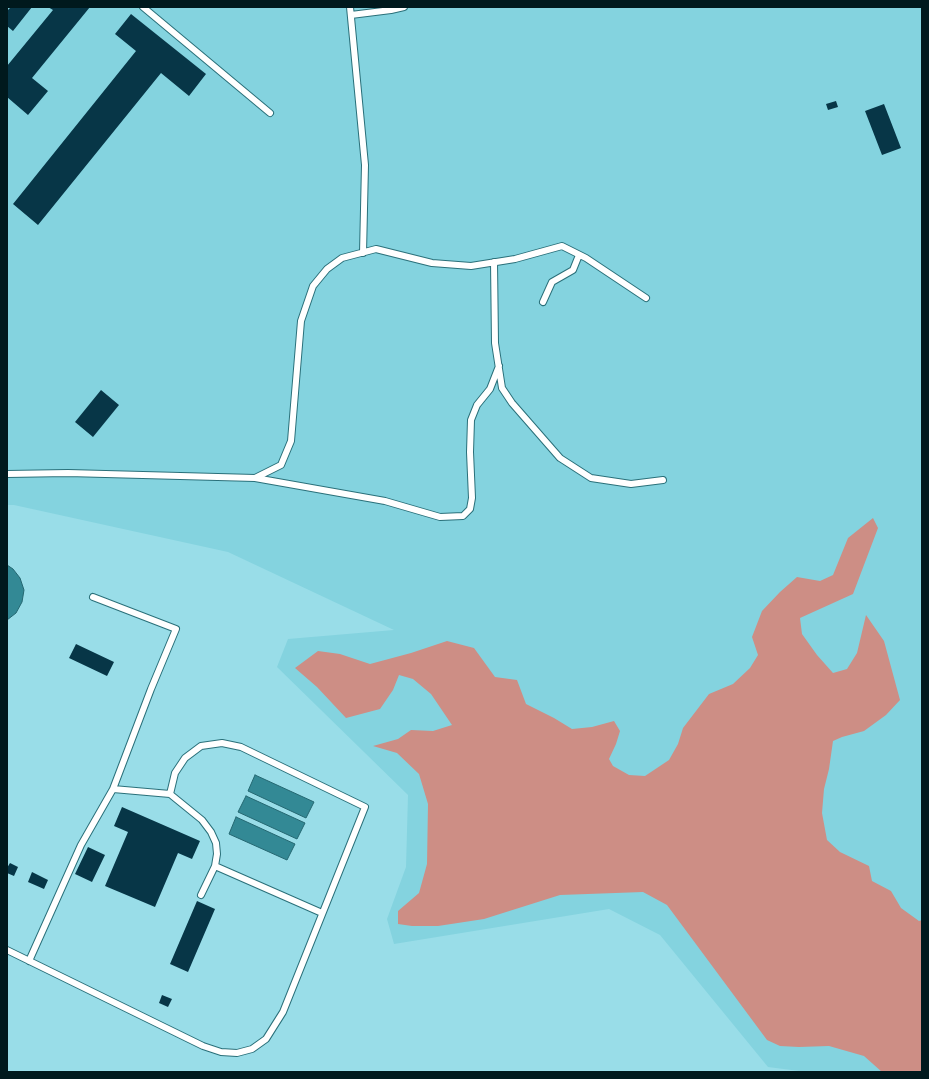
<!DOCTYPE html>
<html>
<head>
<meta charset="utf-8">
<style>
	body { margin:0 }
	#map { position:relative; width:929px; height:1079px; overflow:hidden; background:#99dde8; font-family:Roboto,sans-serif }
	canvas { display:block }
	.frame { position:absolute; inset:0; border:8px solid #00191d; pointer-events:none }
</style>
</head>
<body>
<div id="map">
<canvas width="929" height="1079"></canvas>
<div class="frame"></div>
</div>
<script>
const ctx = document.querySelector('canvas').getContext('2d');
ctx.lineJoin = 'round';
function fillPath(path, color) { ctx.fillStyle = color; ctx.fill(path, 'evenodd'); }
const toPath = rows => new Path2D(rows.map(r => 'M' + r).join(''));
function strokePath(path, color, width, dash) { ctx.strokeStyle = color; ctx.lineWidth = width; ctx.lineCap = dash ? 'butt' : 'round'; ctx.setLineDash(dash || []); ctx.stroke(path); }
const built = toPath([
	[7,7,922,7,922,1072,807,1072,768,1067,660,935,609,909,394,944,387,919,406,867,408,795,277,667,288,639,394,630,228,552,14,505,7,505]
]);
const green = toPath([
	[873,518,878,528,853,594,800,618,802,634,817,655,833,673,847,669,857,653,866,615,884,641,900,700,886,715,864,731,842,737,833,741,829,769,824,789,822,813,827,840,840,852,869,866,872,881,891,891,901,908,919,921,922,920,922,1072,882,1072,864,1056,829,1046,799,1047,780,1046,767,1040,667,905,643,892,560,895,484,919,438,926,412,926,398,924,398,911,419,893,427,864,428,804,419,774,397,753,373,746,398,739,411,730,433,731,452,725,431,694,413,679,399,675,393,690,380,709,346,718,317,687,295,668,318,651,340,654,370,664,411,653,447,641,474,648,495,677,517,680,526,704,554,718,572,729,592,727,614,721,620,731,616,744,609,759,613,766,629,775,645,776,669,760,678,744,683,728,709,694,733,684,750,668,758,655,752,637,762,611,780,592,797,577,820,581,833,575,848,538]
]);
const water = toPath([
	[7,565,13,569,20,578,24,590,22,602,16,613,7,620,7,565],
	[255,775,314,802,306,818,248,791,255,775],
	[246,796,305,823,297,839,238,812,246,796],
	[236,817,295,844,287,860,229,834,236,817]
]);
const building = toPath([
	[11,7,32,7,13,31,7,26,7,11],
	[48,7,90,7,32,78,48,91,28,115,7,97,7,66,53,10],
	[131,14,206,74,189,96,161,73,38,225,13,204,136,51,115,34],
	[836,101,838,107,828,110,826,104],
	[884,104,901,148,882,155,865,111],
	[101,390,119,405,93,437,75,422],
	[76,644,114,662,107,676,69,658],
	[122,807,200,841,192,859,178,853,155,907,105,886,128,832,114,826],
	[88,847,105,855,92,882,75,874],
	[10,863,18,867,14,876,7,873,7,868],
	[32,872,48,880,44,889,28,882],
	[197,901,215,909,188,972,170,964],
	[162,995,172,999,168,1007,159,1003]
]);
const service = toPath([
	[143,7,270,113],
	[350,7,365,165,363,253],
	[351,15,391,10,404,7],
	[494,262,495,343,502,388,512,403,560,458,591,478,631,484,663,480],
	[543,302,552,282,573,270,579,255],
	[7,474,68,473,255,478,281,465,291,441,301,321,313,286,327,269,342,258,376,249,432,263,471,266,515,259,562,246,586,258,646,298],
	[255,478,385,501,440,517,463,516,470,509,472,498,470,452,471,420,477,405,490,389,499,366],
	[93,597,176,629,151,689,113,789],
	[215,866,322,913],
	[7,950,203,1046,221,1052,237,1053,252,1049,266,1039,283,1012,365,807,241,747,222,743,201,746,185,758,175,773,170,794,202,820,211,832,216,843,217,854,215,866,201,895],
	[29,961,81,845,113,789,170,794]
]);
fillPath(built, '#84d3df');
fillPath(green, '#cd8e85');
fillPath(water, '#338995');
strokePath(water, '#246771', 1);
fillPath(building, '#073647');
strokePath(service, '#2a707a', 8);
strokePath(service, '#fff', 6);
</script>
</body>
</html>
